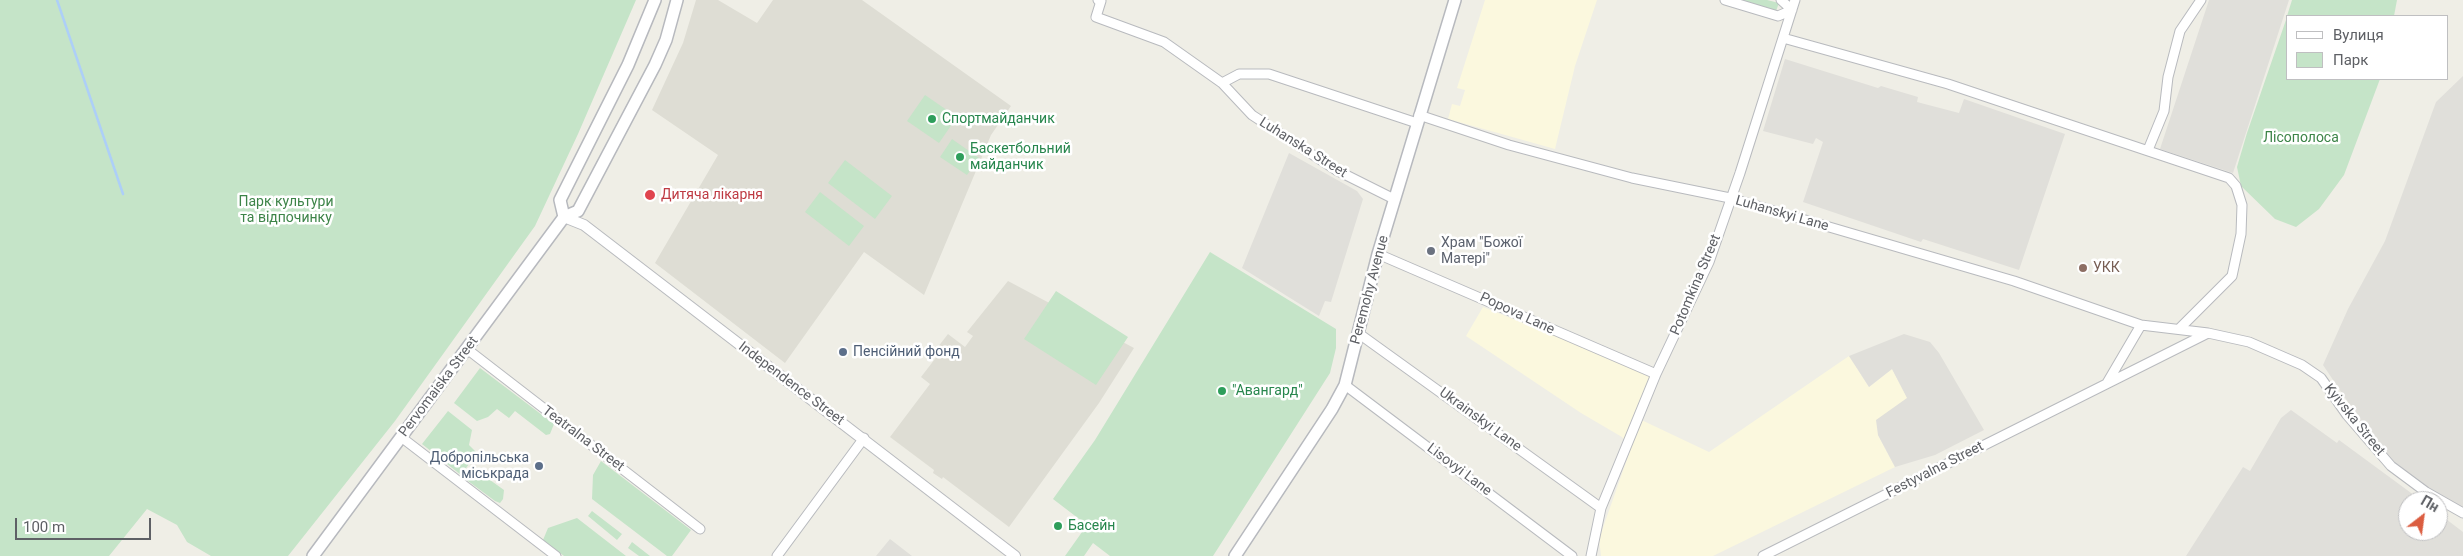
<!DOCTYPE html>
<html>
<head>
<meta charset="utf-8">
<style>
	body { margin:0 }
	#map { position:relative; width:2463px; height:556px; overflow:hidden; background:#efeee6; font-family:Roboto,sans-serif }
	canvas { display:block }
	.legend { position:absolute; left:2286px; top:15px; width:162px; height:65px; box-sizing:border-box; background:#fff; border:1px solid #bfbfc1; margin:0; padding:6px 9px; list-style:none; font-size:15px; color:#5e6065 }
	.legend li { display:flex; align-items:center; gap:10px; height:25px }
	.legend b { width:25px; border:1px solid #bfbfc1 }
	.north { position:absolute; left:2398px; top:491px; width:50px; height:50px; box-sizing:border-box; background:#fff; border:1px solid #bfbfc1; border-radius:50%; rotate:30deg; font-size:14px; font-weight:700; line-height:20px; text-align:center; color:#5e6065 }
	.north::after { content:''; display:block; margin:auto; width:18px; height:22px; background:#db5d40; clip-path:polygon(50% 0,100% 100%,50% 72%,0 100%) }
	.scale { position:absolute; left:15px; top:518px; width:136px; height:22px; box-sizing:border-box; border:2px solid #5e6065; border-top:0; padding-left:6px; font-size:15px; line-height:18px; white-space:nowrap; color:#5e6065; -webkit-text-stroke:4px #fff; paint-order:stroke }
</style>
</head>
<body>
<div id="map">
<canvas width="2463" height="556"></canvas>
<ul class="legend">
<li><b style="height:6px;background:#fff"></b>Вулиця</li>
<li><b style="height:14px;background:#c5e4c8"></b>Парк</li>
</ul>
<div class="north">Пн</div>
<div class="scale">100 m</div>
</div>
<script>
const ctx = document.querySelector('canvas').getContext('2d');
ctx.lineJoin = 'round';
function fillPath(path, color) { ctx.fillStyle = color; ctx.fill(path, 'evenodd'); }
const toPath = rows => new Path2D(rows.map(r => 'M' + r).join(''));
function strokePath(path, color, width, dash) { ctx.strokeStyle = color; ctx.lineWidth = width; ctx.lineCap = dash ? 'butt' : 'round'; ctx.setLineDash(dash || []); ctx.stroke(path); }
function label(font, color, halo, rows, align = 'center') {
  ctx.font = font + ' Roboto,sans-serif'; ctx.lineWidth = 5; ctx.setLineDash([]); ctx.textBaseline = 'middle'; ctx.strokeStyle = halo; ctx.fillStyle = color; for (const [text, x, y, turn = 0] of rows) {
    ctx.save(); ctx.translate(x, y); ctx.rotate((+turn || 0) * Math.PI / 180); ctx.textAlign = isNaN(turn) ? turn : align; if (halo) ctx.strokeText(text, 0, 0); ctx.fillText(text, 0, 0); ctx.restore();
  }
}
const commercial = toPath([
	[1485,0,1597,0,1575,66,1555,149,1448,119,1452,104,1460,106,1465,90,1457,88],
	[1483,307,1651,374,1633,416,1709,452,1849,356,1869,387,1892,369,1908,399,1878,435,1895,467,1713,556,1601,556,1599,539,1631,448,1622,437,1581,413,1466,336]
]);
const industrial = toPath([
	[2209,0,2289,0,2233,173,2160,149],
	[1785,59,1878,88,1881,86,1918,97,1917,102,1959,113,1964,99,2065,134,2019,270,1923,239,1921,242,1803,202,1823,142,1816,138,1813,144,1763,131],
	[2463,76,2463,513,2391,466,2323,365,2348,309,2385,241,2436,102],
	[1289,153,1357,191,1363,199,1331,302,1325,301,1319,316,1242,268],
	[1904,334,1930,342,1939,353,1984,430,1935,455,1895,467,1878,435,1876,420,1907,398,1892,369,1869,387,1849,356],
	[2291,410,2337,443,2339,440,2422,501,2408,501,2408,531,2438,531,2438,513,2463,532,2463,556,2186,556,2243,467,2250,471,2281,418],
	[890,539,912,556,876,556]
]);
const education = toPath([
	[696,0,718,0,757,23,773,0,862,0,1011,106,991,135,924,295,864,252,785,363,655,263,718,155,652,110,683,43],
	[1008,281,1134,348,1099,403,1009,527,943,477,942,479,933,473,934,470,890,437,930,384,921,377,938,355,934,352,948,334,965,347,973,336,967,332]
]);
const green = toPath([
	[0,0,636,0,578,134,535,226,395,421,288,556,211,556,187,542,177,525,147,509,109,556,0,556],
	[1739,0,1767,0,1779,3,1776,11],
	[2292,0,2397,0,2394,16,2287,16],
	[2287,17,2287,79,2380,79,2344,175,2319,209,2296,227,2275,219,2241,186,2237,167,2247,133],
	[925,95,957,117,939,143,907,121],
	[952,139,979,158,967,175,940,157],
	[845,160,892,196,875,219,828,183],
	[820,192,864,226,849,246,805,212],
	[1210,252,1336,329,1336,348,1330,373,1213,556,1110,556,1093,543,1084,556,1065,556,1087,525,1053,499,1095,440],
	[1056,291,1128,337,1096,385,1024,339],
	[480,368,554,424,550,434,546,435,515,411,509,418,497,409,488,417,477,421,454,403],
	[448,411,472,430,469,445,477,453,461,475,422,444],
	[601,461,691,530,672,556,667,556,592,499,593,475],
	[469,472,476,477,483,475,504,490,503,499,500,503,495,501,464,478],
	[592,511,622,534,617,540,588,516],
	[577,518,626,556,564,556,543,540,548,528],
	[632,542,650,556,639,556,628,548]
]);
const stream = toPath([
	[57,0,123,194]
]);
const minor = toPath([
	[1098,0,1101,1,1096,17,1164,42,1222,83,1252,115,1336,170,1394,199],
	[1725,0,1778,16,1792,10],
	[1781,0,1792,10],
	[1783,38,1948,84,2229,178,2236,186,2242,205,2241,234,2232,276,2179,329],
	[1222,83,1239,74,1269,74,1417,123],
	[1419,115,1509,145,1632,178,1730,198,2014,281,2141,325,2208,333,2249,342,2302,365,2321,378,2347,415,2391,466,2426,492,2463,513],
	[2148,150,2164,111,2168,77,2180,31,2201,0],
	[1378,254,1656,374],
	[1358,333,1601,508],
	[467,349,700,529],
	[2107,383,2141,325],
	[1345,385,1572,556],
	[401,437,556,556],
	[777,556,864,438],
	[1591,556,1601,508,1656,374,1709,262,1740,173,1795,0],
	[1763,556,2208,333]
]);
const tertiary = toPath([
	[564,217,584,225,1015,556]
]);
const secondary = toPath([
	[564,217,560,200,628,65,655,0],
	[313,556,564,217,578,211,655,65,666,40,677,0],
	[1235,556,1332,409,1345,385,1378,254,1455,0]
]);
const markers = [
	[932,119,5,"#2e9e5b"],
	[960,157,5,"#2e9e5b"],
	[650,195,6,"#e0444e"],
	[1431,251,5,"#6b7280"],
	[2083,268,5,"#8d6e63"],
	[843,352,5,"#5c6f8a"],
	[1222,391,5,"#2e9e5b"],
	[539,466,5,"#5c6f8a"],
	[1058,526,5,"#2e9e5b"]
];
const leisureNames = [
	["Спортмайданчик",942,119],
	["Баскетбольний",970,149],
	["майданчик",970,165],
	["\"Авангард\"",1232,391],
	["Басейн",1068,526]
];
const parkNames = [
	["Лісополоса",2301,138],
	["Парк культури",286,202],
	["та відпочинку",286,218]
];
const streetNames = [
	["Luhanska Street",1303,148,32],
	["Luhanskyi Lane",1782,214,16],
	["Potomkina Street",1696,285,-67],
	["Peremohy Avenue",1370,290,-75],
	["Popova Lane",1517,314,25],
	["Independence Street",791,384,37],
	["Pervomaiska Street",439,387,-53],
	["Ukrainskyi Lane",1480,420,36],
	["Kyivska Street",2354,420,51],
	["Teatralna Street",583,439,37],
	["Lisovyi Lane",1459,470,37],
	["Festyvalna Street",1935,470,-27]
];
const healthNames = [
	["Дитяча лікарня",661,195]
];
const worshipNames = [
	["Храм \"Божої",1441,243],
	["Матері\"",1441,259]
];
const educationNames = [
	["УКК",2093,268]
];
const serviceNames = [
	["Пенсійний фонд",853,352],
	["Добропільська",529,458,"right"],
	["міськрада",529,474,"right"]
];
fillPath(commercial, '#fbf8de');
fillPath(industrial, '#e0dfda');
fillPath(education, '#deddd4');
fillPath(green, '#c5e4c8');
strokePath(stream, '#adcff8', 2.5);
strokePath(minor, '#b8babe', 11);
strokePath(tertiary, '#b8babe', 12);
strokePath(secondary, '#b7b9be', 14);
strokePath(minor, '#fff', 9);
strokePath(tertiary, '#fff', 10);
strokePath(secondary, '#fff', 11);
for (const [x, y, r, color] of markers) { const dot = new Path2D(); dot.arc(x, y, r, 0, 2 * Math.PI); ctx.fillStyle = color; ctx.fill(dot); strokePath(dot, '#fff', 2); }
label('14px', '#27864d', '#fff', leisureNames, 'left');
label('14px', '#3d8448', '#fff', parkNames);
label('14px', '#5e6065', '#fff', streetNames);
label('14px', '#be3a42', '#fff', healthNames, 'left');
label('14px', '#5b616d', '#fff', worshipNames, 'left');
label('14px', '#785e54', '#fff', educationNames, 'left');
label('14px', '#4e5e75', '#fff', serviceNames, 'left');
</script>
</body>
</html>
